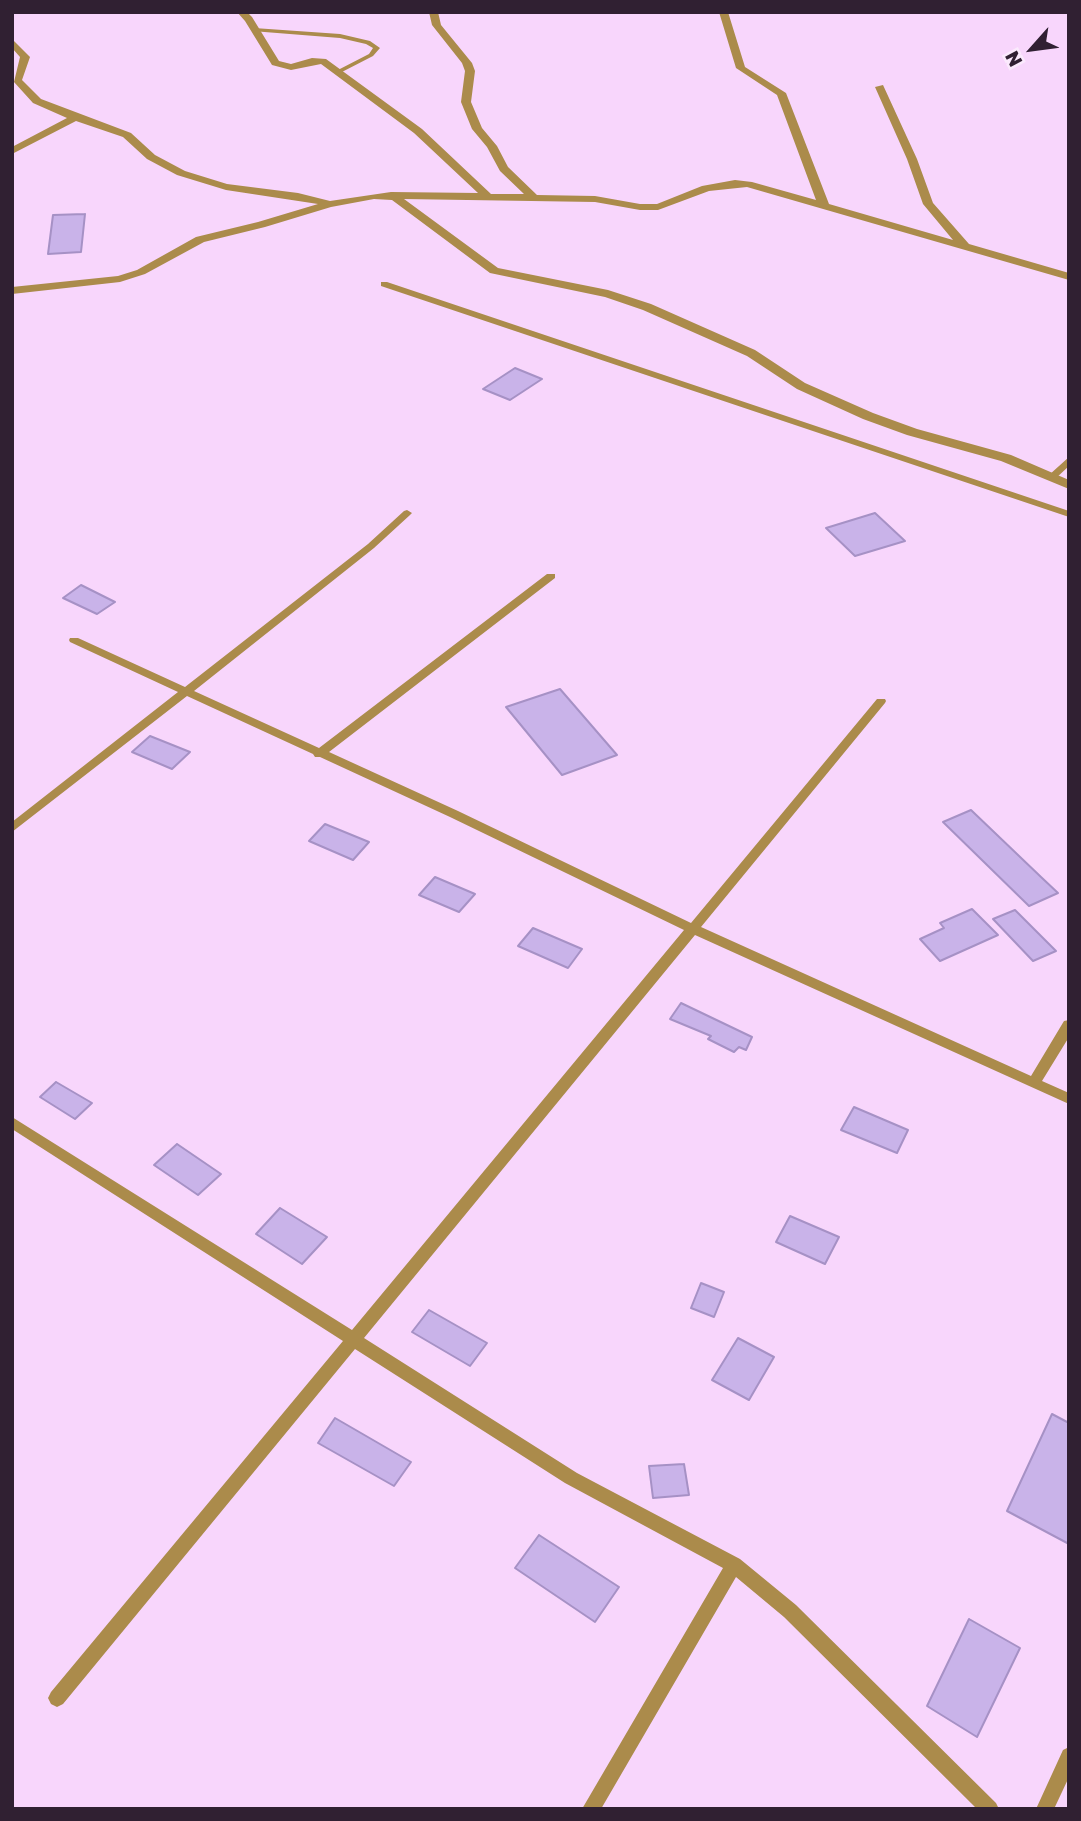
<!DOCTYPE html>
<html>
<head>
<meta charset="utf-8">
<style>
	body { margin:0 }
	#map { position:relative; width:1081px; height:1821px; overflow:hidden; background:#f8d6fc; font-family:"Golos Text",sans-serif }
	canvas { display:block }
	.frame { position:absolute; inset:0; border:14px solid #302032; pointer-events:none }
	.north { position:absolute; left:997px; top:14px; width:70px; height:70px; -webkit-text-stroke:5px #fbeafd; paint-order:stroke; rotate:242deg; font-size:19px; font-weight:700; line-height:28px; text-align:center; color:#302032 }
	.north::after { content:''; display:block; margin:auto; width:24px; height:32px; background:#302032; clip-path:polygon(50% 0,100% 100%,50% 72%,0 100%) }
</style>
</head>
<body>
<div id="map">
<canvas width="1081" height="1821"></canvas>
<div class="frame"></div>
<div class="north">N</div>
</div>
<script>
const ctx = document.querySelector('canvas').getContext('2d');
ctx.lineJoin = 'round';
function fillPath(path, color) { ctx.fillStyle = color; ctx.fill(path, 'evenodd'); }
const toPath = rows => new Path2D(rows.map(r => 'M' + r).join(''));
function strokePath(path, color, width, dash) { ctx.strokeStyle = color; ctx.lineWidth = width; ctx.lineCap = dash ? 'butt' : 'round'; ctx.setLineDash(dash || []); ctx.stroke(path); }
const building = toPath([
	[85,214,81,252,48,254,53,215,85,214],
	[515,368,542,379,510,400,483,389,515,368],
	[875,513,905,541,855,556,826,528,875,513],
	[81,585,115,602,97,614,63,598,81,585],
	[560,689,617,755,562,775,506,707,560,689],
	[150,736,190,752,172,769,132,752,150,736],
	[971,810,1041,877,1058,893,1029,906,943,822,971,810],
	[325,824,369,842,353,860,309,841,325,824],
	[435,877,475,894,459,912,419,895,435,877],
	[972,909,998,935,940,961,920,939,944,928,940,923,972,909],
	[1015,910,1056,951,1033,961,993,919,1015,910],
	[533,928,582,949,568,968,518,946,533,928],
	[681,1003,752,1037,746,1050,739,1047,734,1052,708,1039,711,1036,670,1019,681,1003],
	[56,1082,92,1103,75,1119,40,1097,56,1082],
	[854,1107,908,1130,897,1153,841,1130,854,1107],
	[177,1144,221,1174,198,1195,154,1165,177,1144],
	[280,1208,327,1237,302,1264,256,1234,280,1208],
	[790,1216,839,1237,825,1264,776,1242,790,1216],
	[701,1283,724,1292,714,1317,691,1308,701,1283],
	[429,1310,487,1343,470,1366,412,1332,429,1310],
	[738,1338,774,1357,749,1400,712,1380,738,1338],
	[1052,1414,1069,1423,1069,1544,1007,1511,1052,1414],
	[335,1418,411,1462,394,1486,318,1443,335,1418],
	[684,1464,689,1495,653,1498,649,1466,684,1464],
	[539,1535,619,1587,595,1622,515,1568,539,1535],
	[969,1619,1020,1648,977,1737,927,1706,969,1619]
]);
const lane = toPath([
	[254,28,340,34,370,41,380,48,373,56,338,74,335,72,336,71,369,54,373,48,366,44,340,38,252,31,252,29,254,28],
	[381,282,387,282,1069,511,1069,517,381,286,381,282],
	[1069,457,1069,466,1055,479,1049,479,1049,475,1069,457],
	[407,510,412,513,410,515,374,548,194,691,319,748,547,574,555,574,555,578,329,752,458,811,691,923,877,699,885,699,886,701,885,703,701,927,1031,1076,1064,1021,1069,1020,1069,1037,1042,1081,1069,1093,1069,1104,695,935,364,1338,577,1473,740,1559,796,1605,996,1803,999,1809,977,1809,784,1617,736,1577,601,1809,582,1809,723,1568,565,1483,355,1349,63,1704,57,1707,51,1704,48,1698,51,1692,343,1341,12,1129,12,1117,352,1330,684,930,450,817,320,757,315,757,313,754,187,696,12,832,12,822,178,692,70,642,69,640,70,638,78,638,185,687,368,544,404,511,407,510],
	[1069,1747,1069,1777,1054,1809,1036,1809,1063,1750,1069,1747]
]);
const street = toPath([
	[237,12,247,12,252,17,279,61,291,64,312,58,326,59,422,129,491,194,524,194,500,171,487,147,472,129,461,102,465,71,462,63,432,25,429,12,438,12,441,25,472,63,475,71,471,102,482,128,497,146,508,167,537,195,595,196,640,204,657,204,702,186,735,180,752,182,816,200,777,95,736,68,719,12,728,12,745,67,786,93,829,204,953,240,923,204,907,159,875,87,883,85,917,159,933,203,969,244,1069,273,1069,280,747,187,709,191,658,210,640,210,595,202,404,199,498,268,608,290,651,304,755,350,805,383,873,413,917,429,1011,455,1069,480,1069,489,1001,461,907,435,863,419,797,389,747,356,643,310,605,297,490,273,392,200,374,199,331,207,265,227,204,242,145,274,120,282,12,294,12,287,118,276,137,270,196,237,258,222,318,204,226,190,177,175,147,159,123,137,76,121,12,154,12,147,67,118,33,103,14,82,20,57,12,48,12,39,30,57,22,80,41,99,131,133,155,155,185,171,227,184,298,193,330,201,391,192,478,193,414,133,321,64,291,70,272,65,245,21,237,12]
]);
fillPath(building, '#c9b3e9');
strokePath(building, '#a691c5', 2);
fillPath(lane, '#ab8b4b');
fillPath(street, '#ab8b4b');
</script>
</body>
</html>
